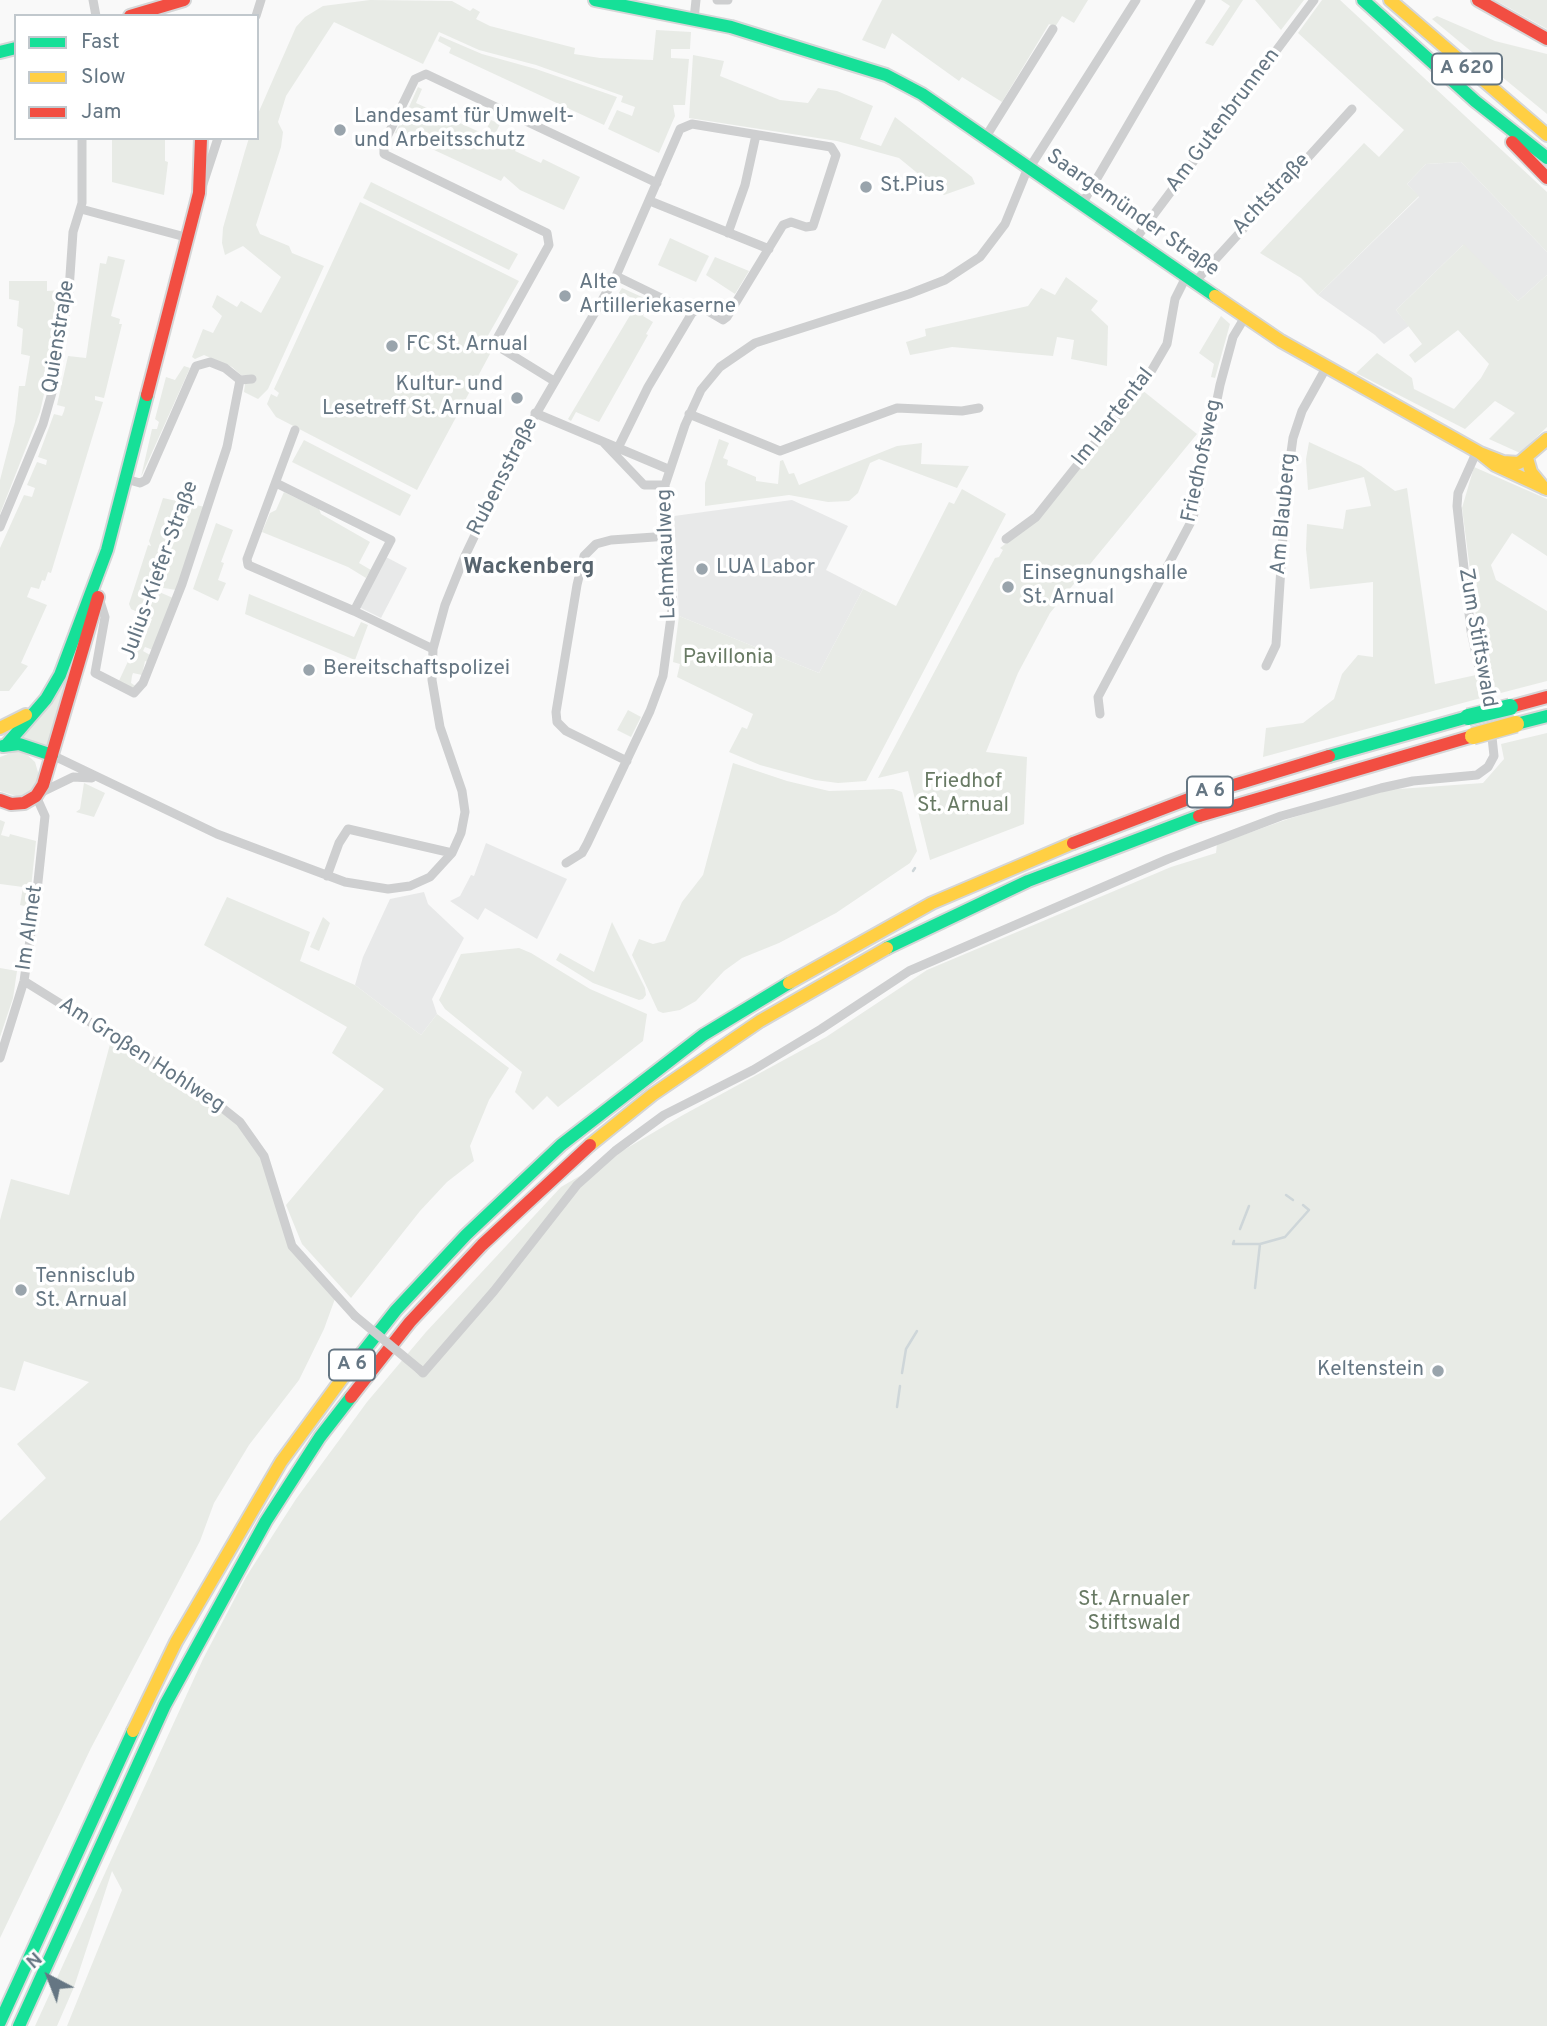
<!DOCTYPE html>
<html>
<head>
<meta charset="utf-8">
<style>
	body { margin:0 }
	#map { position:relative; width:1547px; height:2026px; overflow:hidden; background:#f9f9f9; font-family:Overpass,sans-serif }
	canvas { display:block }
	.legend { position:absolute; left:14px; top:14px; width:245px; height:126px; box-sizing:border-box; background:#fff; border:2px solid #c1c8cd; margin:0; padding:9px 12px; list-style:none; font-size:21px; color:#657683 }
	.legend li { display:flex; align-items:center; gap:14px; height:35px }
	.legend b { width:35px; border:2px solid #c1c8cd }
	.north { position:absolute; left:14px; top:1942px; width:70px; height:70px; -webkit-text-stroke:5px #fff; paint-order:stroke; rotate:318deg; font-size:19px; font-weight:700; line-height:28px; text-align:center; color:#657683 }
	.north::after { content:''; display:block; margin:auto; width:24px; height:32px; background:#657683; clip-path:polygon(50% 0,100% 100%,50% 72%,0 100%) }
</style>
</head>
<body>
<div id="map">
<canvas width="1547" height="2026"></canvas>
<ul class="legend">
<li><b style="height:9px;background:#16e098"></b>Fast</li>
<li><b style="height:9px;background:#ffcf43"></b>Slow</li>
<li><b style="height:9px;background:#f24e42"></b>Jam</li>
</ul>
<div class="north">N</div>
</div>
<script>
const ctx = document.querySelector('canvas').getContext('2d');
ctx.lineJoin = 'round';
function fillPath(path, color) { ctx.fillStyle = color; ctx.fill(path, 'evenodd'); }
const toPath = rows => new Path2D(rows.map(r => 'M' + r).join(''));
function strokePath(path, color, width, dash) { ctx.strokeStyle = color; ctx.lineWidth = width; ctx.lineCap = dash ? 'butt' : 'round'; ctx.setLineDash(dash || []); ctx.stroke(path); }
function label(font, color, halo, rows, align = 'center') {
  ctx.font = font + ' Overpass,sans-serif'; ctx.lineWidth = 7; ctx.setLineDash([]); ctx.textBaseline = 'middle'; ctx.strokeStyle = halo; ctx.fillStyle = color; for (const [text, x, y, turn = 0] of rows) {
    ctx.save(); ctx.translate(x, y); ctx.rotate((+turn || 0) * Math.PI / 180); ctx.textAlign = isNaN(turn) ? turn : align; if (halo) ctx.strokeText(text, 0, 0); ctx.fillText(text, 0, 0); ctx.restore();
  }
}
const built = toPath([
	[1461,162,1547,252,1547,275,1518,301,1463,245,1396,310,1409,326,1384,344,1375,335,1318,295,1419,197,1407,184,1426,164],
	[792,500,848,526,826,570,863,589,819,673,679,616,674,516],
	[386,557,407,568,381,618,359,607],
	[486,843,567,879,537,939,485,908,478,920,450,901,460,896,471,875,474,876],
	[424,892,428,904,464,938,432,999,437,1014,421,1035,355,985,363,957,390,899]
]);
const green = toPath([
	[370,0,452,1,470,11,473,8,480,12,476,19,490,26,575,48,574,54,600,58,653,60,656,30,691,32,690,49,671,49,671,58,689,59,685,105,673,105,675,116,659,153,608,129,617,110,632,116,635,107,621,102,623,96,536,65,479,50,439,32,423,64,334,22,286,96,278,122,283,132,281,147,256,225,260,234,289,246,292,253,324,266,268,389,258,399,244,392,245,384,256,382,254,375,241,375,232,367,204,355,195,359,192,357,203,329,213,333,222,316,212,307,217,295,237,307,241,301,261,313,281,277,243,246,225,255,222,243,223,228,245,151,249,138,257,138,257,116,296,27,305,17,323,6],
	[882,0,1088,0,1074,23,1062,16,1055,27,1049,24,1002,102,962,77,959,81,892,33,885,49,862,40],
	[1221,0,1243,0,1213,46,1205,43,1230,6],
	[1255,0,1304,0,1281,30],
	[1322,0,1340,0,1547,192,1547,252,1461,162,1426,164,1407,184,1419,196,1318,295,1301,278,1260,253,1364,143,1379,157,1404,130,1298,33],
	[1494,0,1547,0,1547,29,1504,5],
	[1437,16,1495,41,1547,54,1547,114,1432,19],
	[440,36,482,54,536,69,617,97,604,125,449,53,451,48,438,41],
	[693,55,724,61,720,76,780,100,808,103,818,88,837,91,873,106,860,139,881,146,895,117,972,177,975,184,944,195,899,158,837,141,689,118],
	[418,87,422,89,416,103,484,134,491,120,500,124,494,136,517,147,515,151,541,163,543,159,580,177,564,210,520,190,504,176,501,181,406,137,407,134,403,131,400,135,395,133,404,116,416,121,420,112,409,107],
	[112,138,165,138,165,161,168,162,164,195,112,182],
	[371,182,518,254,509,270,363,198],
	[360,202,519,281,482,346,491,352,417,490,276,417,267,404,271,394,277,397,279,393,274,389],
	[670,238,709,256,696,282,658,265],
	[1464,244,1518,301,1547,275,1547,427,1520,453,1489,439,1515,413,1495,401,1465,429,1356,373,1377,353,1412,378,1414,389,1454,409,1481,378,1489,364,1458,330,1415,363,1409,355,1422,344,1396,310],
	[108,256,125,260,111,316,120,319,119,324,122,324,104,398,95,396,95,400,103,402,51,573,48,572,45,581,42,580,39,589,31,587,27,597,47,605,21,663,28,666,9,691,0,691,0,548,24,495,32,497,35,488,27,485,37,462,46,465,47,460,38,457,54,414,62,416,64,411,65,407,57,405,68,356,86,358,100,263,106,264],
	[715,257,749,271,735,294,706,275],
	[1066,277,1098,301,1091,310,1108,326,1107,366,1071,359,1074,340,1057,337,1053,356,952,347,910,355,906,342,926,336,925,329,1028,306,1041,288,1055,295],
	[9,281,47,281,47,291,62,290,54,350,40,412,0,514,0,480,15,422,19,386,25,386,30,356,21,354,23,329,17,326,19,301,9,299],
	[622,288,651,301,643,316,653,322,646,334,648,335,599,422,576,412,571,421,568,419,638,302,623,293,618,301,615,299],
	[1221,316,1230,324,1215,378,1211,377,1214,364,1199,353],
	[184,366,190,368,141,477,152,429,157,429,159,422,155,419,166,377,175,380],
	[1142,390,1197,434,1050,613,1018,673,986,752,1027,757,1024,824,930,860,908,771,878,778,995,558,999,557,1003,550,1000,548,1037,519],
	[719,439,729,443,723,458,728,460,727,465,756,477,756,481,778,484,780,461,783,460,789,474,794,473,799,485,897,446,922,443,921,464,969,466,957,488,879,459,870,463,858,493,849,501,828,502,789,495,705,506,705,483],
	[304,440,411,495,400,516,292,462],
	[1309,442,1361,466,1395,491,1407,488,1435,684,1476,675,1481,698,1263,757,1266,728,1303,723,1334,699,1342,674,1358,655,1373,657,1373,582,1310,589,1306,549,1307,524,1343,529,1346,510,1371,506,1364,477,1308,490,1306,459],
	[1474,467,1547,499,1547,556,1512,533,1491,565,1496,580,1547,611,1547,681,1493,695,1479,639,1462,508],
	[962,489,1006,514,866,781,838,783,815,780,760,765,729,752,742,727,747,729,753,714,677,677,680,664,673,662,679,616,819,673,863,589,896,606,949,502,954,504],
	[284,492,319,509,321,514,370,542,359,563,371,570,366,578,348,567,262,532,270,513,276,510],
	[163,498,205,507,176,590,158,587,157,591,173,598,153,650,145,647,143,651,150,655,148,662,145,661,142,675,133,673,132,676,131,683,137,687,135,689,117,685,137,642,142,643,152,619,131,609,129,604,148,545,151,546,149,541],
	[216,523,233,530,221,562,224,563,218,580,226,583,218,601,193,589],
	[249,594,354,637,361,622,368,625,355,660,245,614],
	[68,671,72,672,49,748,17,735,55,697],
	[628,710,641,717,631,737,617,730],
	[1547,733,1547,2026,67,2026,122,1890,112,1871,74,1987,57,2026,35,2026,203,1659,246,1577,296,1499,367,1402,426,1332,561,1187,683,1115,826,1037,927,970,1171,867,1216,853,1217,844,1288,819,1384,790,1483,783,1504,759,1501,744],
	[16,751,24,752,35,762,39,776,33,790,19,797,0,791,0,757],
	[733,763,787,781,829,791,893,789,902,792,917,851,910,863,836,913,779,943,742,958,724,971,696,1001,680,1010,663,1013,658,1011,632,955,639,939,653,944,665,941,682,902,703,875],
	[84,783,105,793,94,817,76,812,80,809],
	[0,820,5,822,1,835,9,837,10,834,36,841,29,907,20,905,23,887,0,884],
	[227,897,310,932,300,961,355,985,421,1035,437,1014,509,1068,489,1100,470,1146,474,1161,447,1182,420,1211,351,1298,302,1244,286,1205,384,1089,332,1053,347,1027,204,945],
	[323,917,330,923,319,951,310,947],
	[612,922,645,988,646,995,643,999,639,1000,593,983,556,960,560,953,594,972],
	[519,948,531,953,590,989,647,1014,643,1041,558,1107,547,1096,533,1110,515,1092,522,1072,445,1009,439,1000,461,954],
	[0,968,17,971,13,998,0,1037],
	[112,1037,201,1091,257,1143,289,1239,336,1296,324,1329,299,1380,249,1445,214,1503,200,1541,91,1748,0,1938,0,1521,46,1478,17,1444,89,1382,24,1361,15,1391,0,1387,0,1220,11,1179,69,1195]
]);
const stream = toPath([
	[913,871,915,868],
	[1286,1195,1293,1200],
	[1240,1229,1249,1206],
	[1234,1241,1233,1244,1260,1244,1285,1237,1309,1210,1303,1205],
	[1255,1288,1260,1244],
	[902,1373,906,1349,917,1331],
	[897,1407,900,1386]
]);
const street = toPath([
	[93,0,96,16],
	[717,0,728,0],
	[256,16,261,0],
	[694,19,696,0],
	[985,138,1053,29],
	[201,190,218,138],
	[650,201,769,249],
	[1082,204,1201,0],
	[81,209,189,238],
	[728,233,745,185,756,135],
	[1134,241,1314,0],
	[616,276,692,313],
	[1194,283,1352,109],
	[240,380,252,379],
	[554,381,494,344,549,245,547,233,384,154,384,143,415,79,426,74,657,183],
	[535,413,668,469],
	[689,414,780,451,897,408,962,411,979,408],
	[295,430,247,559,248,565,354,611,433,649],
	[604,443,644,485,665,485],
	[1477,451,1458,493,1457,506,1471,631,1489,714],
	[276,483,391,540,354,611],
	[0,527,43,424,53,389,69,290,73,232,82,203,82,138],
	[1006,539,1036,517,1149,375,1167,344,1175,299,1186,277],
	[99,598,105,617,95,673,134,693,143,683,182,584,227,447,240,380,225,368,210,362,196,366,146,480,140,483,126,479],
	[1266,666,1276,645,1286,489,1293,438,1302,411,1326,368],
	[1100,714,1098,697,1193,518,1220,385,1233,337,1245,317],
	[52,755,217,834,345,882,388,889,410,886,430,877,452,853,461,833,465,812,462,791,440,727,432,680,433,649,445,605,464,558,517,447,616,276,680,129,692,124,831,147,836,155,813,226,806,227,791,222,783,225,727,317,723,320,701,307,692,313,648,387,618,448],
	[627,761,566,731,557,722,556,712,577,585,584,556,596,544,611,540,669,536],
	[40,793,73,777,92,778],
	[566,863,582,853,587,844,650,711,663,676,673,602,665,485,685,425,701,390,720,367,755,343,909,294,945,280,980,257,1005,224,1025,175,1136,0],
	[327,876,339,843,348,829,452,853],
	[24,981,201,1091,240,1122,264,1156,292,1246,355,1316],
	[0,1058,24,981,37,891,45,816,36,796],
	[419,1369,423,1373,494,1291,577,1185,615,1151,664,1115,753,1070,821,1029,909,971,1168,859,1281,816,1381,788,1413,781,1477,775,1488,767,1494,756,1491,728]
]);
const fast = toPath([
	[595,0,731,27,886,75,922,94,1215,296],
	[1363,0,1475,101,1547,158],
	[0,52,16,48],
	[1516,724,1547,716],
	[7,744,46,699,60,675,107,550,147,395],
	[3,746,19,744,52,755],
	[1329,756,1468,717],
	[887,948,1028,881,1199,816],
	[344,1376,396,1310,466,1235,561,1145,703,1035,789,983],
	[0,2022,133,1731],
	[19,2026,165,1705,266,1521,320,1437,351,1397]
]);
const slow = toPath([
	[1390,0,1547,135],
	[1215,296,1281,341,1480,453,1503,462,1519,463,1547,439],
	[1480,453,1495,465,1547,489],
	[1527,458,1531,472,1544,488],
	[0,728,26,715],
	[789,983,932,903,1073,843],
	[590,1145,652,1095,760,1021,887,948],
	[133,1731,176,1642,281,1462,344,1376]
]);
const jam = toPath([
	[1478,0,1547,39],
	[130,16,184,0],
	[1512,142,1547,178],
	[147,395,199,193,201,138],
	[1510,707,1547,697],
	[0,800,11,804,24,803,36,796,43,785,98,597],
	[1199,816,1473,736],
	[1073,843,1191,798,1329,756],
	[351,1397,410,1322,482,1245,590,1145]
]);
const streetBridge = toPath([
	[355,1316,419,1369]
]);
const fastBridge = toPath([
	[1468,717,1510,707]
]);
const slowBridge = toPath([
	[1473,736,1516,724]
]);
const markers = [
	[340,130,7,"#99a4ac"],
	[866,187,7,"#99a4ac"],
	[565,296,7,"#99a4ac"],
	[392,346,7,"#99a4ac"],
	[517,398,7,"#99a4ac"],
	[702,569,7,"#99a4ac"],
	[1008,587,7,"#99a4ac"],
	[309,670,7,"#99a4ac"],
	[21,1290,7,"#99a4ac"],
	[1438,1371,7,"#99a4ac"]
];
const shields = [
	[1467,69,70],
	[1210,792,46],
	[352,1365,46]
];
const shieldNames = [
	["A 620",1467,69],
	["A 6",1210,792],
	["A 6",352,1365]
];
const poiNames = [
	["Landesamt für Umwelt-",354,118],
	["und Arbeitsschutz",354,142],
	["St.Pius",880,187],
	["Alte",579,284],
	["Artilleriekaserne",579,308],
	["FC St. Arnual",406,346],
	["Kultur- und",503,386,"right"],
	["Lesetreff St. Arnual",503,410,"right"],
	["LUA Labor",716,569],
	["Einsegnungshalle",1022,575],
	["St. Arnual",1022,599],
	["Bereitschaftspolizei",323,670],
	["Tennisclub",35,1278],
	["St. Arnual",35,1302],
	["Keltenstein",1424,1371,"right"]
];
const streetNames = [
	["Am Gutenbrunnen",1224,121,-53],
	["Achtstraße",1272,195,-47],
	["Saargemünder Straße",1132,214,35],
	["Quienstraße",60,337,-81],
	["Im Hartental",1114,418,-52],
	["Friedhofsweg",1203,461,-78],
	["Rubensstraße",504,477,-63],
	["Am Blauberg",1285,514,-85],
	["Lehmkaulweg",668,554,-92],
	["Julius-Kiefer-Straße",161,571,-70],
	["Zum Stiftswald",1476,638,80],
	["Im Almet",31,928,-82],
	["Am Großen Hohlweg",141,1056,33]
];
const parkNames = [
	["Pavillonia",728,659],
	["Friedhof",963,783],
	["St. Arnual",963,807],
	["St. Arnualer",1134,1601],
	["Stiftswald",1134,1625]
];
const neighbourhoodNames = [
	["Wackenberg",529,568]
];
fillPath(built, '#e8e9e9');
fillPath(green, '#e8ebe6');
strokePath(stream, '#ced6d9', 2.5);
strokePath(fast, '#d5d6d7', 16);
strokePath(slow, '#d5d6d7', 16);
strokePath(jam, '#d5d6d7', 16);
strokePath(street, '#cecfd0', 9);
strokePath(fast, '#16e098', 12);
strokePath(slow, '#ffcf43', 12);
strokePath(jam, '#f24e42', 12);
strokePath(fastBridge, '#d5d6d6', 19, []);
strokePath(slowBridge, '#d5d6d6', 19, []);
strokePath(streetBridge, '#cecfd0', 9);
strokePath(fastBridge, '#16e098', 16);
strokePath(slowBridge, '#ffcf43', 16);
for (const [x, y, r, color] of markers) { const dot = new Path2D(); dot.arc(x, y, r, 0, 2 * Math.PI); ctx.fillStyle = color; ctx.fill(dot); strokePath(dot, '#fff', 2.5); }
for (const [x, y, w] of shields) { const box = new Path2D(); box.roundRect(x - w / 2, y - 15.5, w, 31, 5); ctx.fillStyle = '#fff'; ctx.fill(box); strokePath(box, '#657683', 2); }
label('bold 19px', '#657683', null, shieldNames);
label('21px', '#657683', '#fff', poiNames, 'left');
label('21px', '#657683', '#fff', streetNames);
label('21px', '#687a64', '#fff', parkNames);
label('bold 23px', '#57646e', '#fff', neighbourhoodNames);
</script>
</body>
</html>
